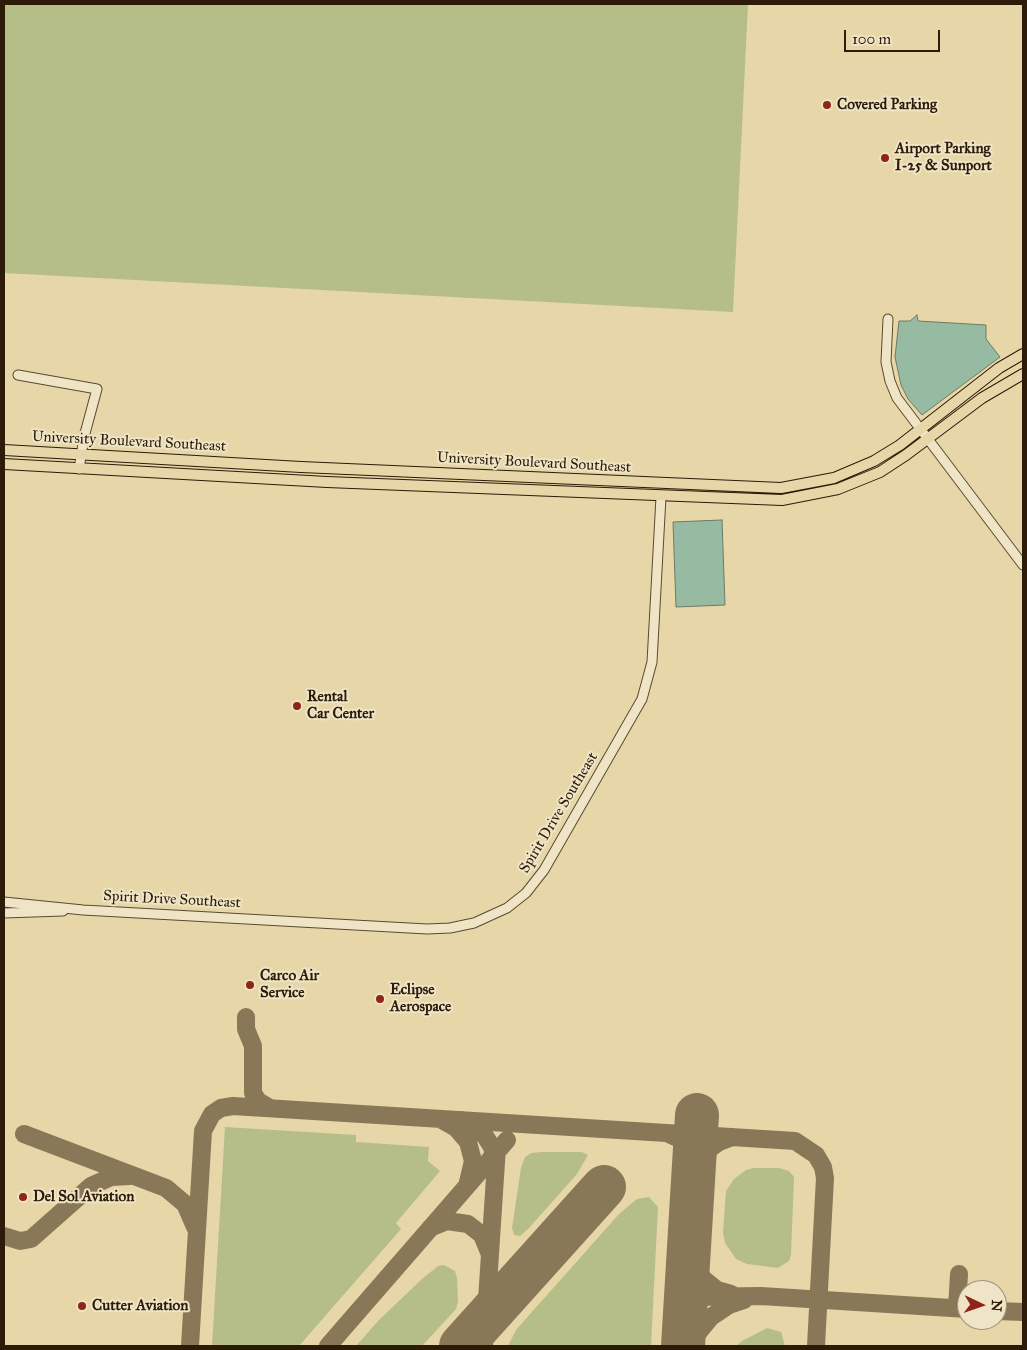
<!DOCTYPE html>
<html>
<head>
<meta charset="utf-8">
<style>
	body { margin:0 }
	#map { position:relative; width:1027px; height:1350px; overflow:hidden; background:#e7d6a7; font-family:"IM FELL Great Primer",serif }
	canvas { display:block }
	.frame { position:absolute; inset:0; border:5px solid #2b1b08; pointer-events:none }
	.north { position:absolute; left:957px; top:1280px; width:50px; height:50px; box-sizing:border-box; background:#efe4c6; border:1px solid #a1947a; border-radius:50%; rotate:93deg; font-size:14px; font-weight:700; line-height:20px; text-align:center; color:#2b1b08 }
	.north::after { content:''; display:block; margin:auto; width:18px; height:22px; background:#8f2418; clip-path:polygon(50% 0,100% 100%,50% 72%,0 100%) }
	.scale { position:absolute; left:844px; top:30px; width:96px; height:22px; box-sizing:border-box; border:2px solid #2b1b08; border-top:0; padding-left:6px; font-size:15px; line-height:18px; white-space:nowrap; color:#2b1b08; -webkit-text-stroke:4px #efe4c6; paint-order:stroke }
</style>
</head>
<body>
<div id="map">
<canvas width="1027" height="1350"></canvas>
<div class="frame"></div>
<div class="north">N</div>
<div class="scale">100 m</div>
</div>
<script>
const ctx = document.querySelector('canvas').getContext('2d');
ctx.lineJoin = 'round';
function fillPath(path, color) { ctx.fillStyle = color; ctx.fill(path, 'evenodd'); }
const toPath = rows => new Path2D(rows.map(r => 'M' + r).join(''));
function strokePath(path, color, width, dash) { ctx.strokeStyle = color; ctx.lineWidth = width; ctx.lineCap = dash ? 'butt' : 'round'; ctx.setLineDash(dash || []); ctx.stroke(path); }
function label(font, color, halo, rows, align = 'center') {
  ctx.font = font + ' "IM FELL Great Primer",serif'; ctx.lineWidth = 4; ctx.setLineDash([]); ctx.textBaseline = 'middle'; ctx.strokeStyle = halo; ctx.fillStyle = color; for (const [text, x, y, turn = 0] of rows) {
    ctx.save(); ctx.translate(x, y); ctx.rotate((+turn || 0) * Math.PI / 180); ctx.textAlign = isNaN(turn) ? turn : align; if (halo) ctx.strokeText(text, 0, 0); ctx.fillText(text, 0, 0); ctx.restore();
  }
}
const green = toPath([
	[4,4,748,4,733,312,4,273],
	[225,1127,356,1135,356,1142,429,1147,428,1161,440,1171,396,1223,401,1229,299,1346,212,1346],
	[541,1152,582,1152,588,1155,577,1174,529,1228,520,1236,514,1235,512,1228,521,1168,525,1157,531,1153],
	[754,1168,779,1168,789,1171,794,1177,791,1255,789,1261,778,1268,747,1264,736,1259,725,1243,723,1232,726,1191,734,1179,746,1170],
	[649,1197,658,1207,651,1346,508,1346,516,1330,531,1313,619,1214,637,1199],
	[444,1265,455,1271,457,1278,458,1301,456,1309,422,1346,356,1346,379,1320,422,1279,438,1266],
	[767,1328,781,1332,785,1346,736,1346,742,1341]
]);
const water = toPath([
	[917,315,918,321,986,325,986,339,1000,357,922,415,908,399,901,385,895,357,899,321,910,321,917,315],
	[722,520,725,605,676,607,673,522,722,520]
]);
const taxiway = toPath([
	[246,1017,246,1029,253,1046,253,1093,258,1101,270,1108],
	[440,1119,456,1128,468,1142,473,1161,468,1182],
	[462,1120,474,1126,485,1136,492,1147,495,1161],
	[667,1133,680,1139,687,1147,694,1173],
	[24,1134,166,1188,185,1204,195,1227],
	[430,1228,447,1221,468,1224,482,1235,489,1252],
	[4,1236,20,1241,31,1239,91,1186,111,1177,130,1176],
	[731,1294,717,1290,701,1277,693,1262,690,1243,694,1173,708,1150,719,1142,732,1137],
	[686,1297,761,1296,967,1309],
	[957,1308,959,1274],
	[997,1311,1023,1312],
	[190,1346,203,1131,212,1114,221,1108,233,1106,795,1141,816,1155,823,1167,825,1178,816,1346],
	[328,1346,507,1140],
	[484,1346,497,1147],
	[691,1346,697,1334,711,1317,729,1305,744,1300]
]);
const runway = toPath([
	[461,1346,604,1187],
	[683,1346,697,1115]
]);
const minor = toPath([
	[888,319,886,362,890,381,897,398,1023,565],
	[18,375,97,389,84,437,79,469],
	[4,902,83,910,427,929,450,928,474,923,507,908,526,893,544,870,642,699,652,662,661,497],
	[4,913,63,911]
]);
const major = toPath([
	[4,450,301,467,781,488,834,478,874,461,900,445,999,368,1023,354],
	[4,464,327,482,782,500,838,489,880,472,906,455,982,398,1023,374]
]);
const markers = [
	[827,105,5,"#8f2418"],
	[885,158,5,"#8f2418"],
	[297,706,5,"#8f2418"],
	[250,985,5,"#8f2418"],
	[380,999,5,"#8f2418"],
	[23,1197,5,"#8f2418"],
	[82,1306,5,"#8f2418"]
];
const poiNames = [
	["Covered Parking",837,105],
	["Airport Parking",895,149],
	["I-25 & Sunport",895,166],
	["Rental",307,697],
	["Car Center",307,714],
	["Carco Air",260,976],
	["Service",260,993],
	["Eclipse",390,990],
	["Aerospace",390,1007],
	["Del Sol Aviation",33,1197],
	["Cutter Aviation",92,1306]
];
const streetNames = [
	["University Boulevard Southeast",129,442,3],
	["University Boulevard Southeast",534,463,3],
	["Spirit Drive Southeast",559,813,-59],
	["Spirit Drive Southeast",172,900,3]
];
fillPath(green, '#b6be87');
fillPath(water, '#97baa3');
strokePath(water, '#6c7a65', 1);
strokePath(taxiway, '#897858', 18);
strokePath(runway, '#897858', 44);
strokePath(minor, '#5a4a30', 11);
strokePath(major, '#2b1b08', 12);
strokePath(minor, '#efe4c6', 9);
strokePath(major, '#e7d6a7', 10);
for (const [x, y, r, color] of markers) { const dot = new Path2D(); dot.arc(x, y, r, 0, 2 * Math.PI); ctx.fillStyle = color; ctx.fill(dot); strokePath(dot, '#efe4c6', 2); }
label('bold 15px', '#2b1b08', '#efe4c6', poiNames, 'left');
label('15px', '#2b1b08', '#efe4c6', streetNames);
</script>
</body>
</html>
